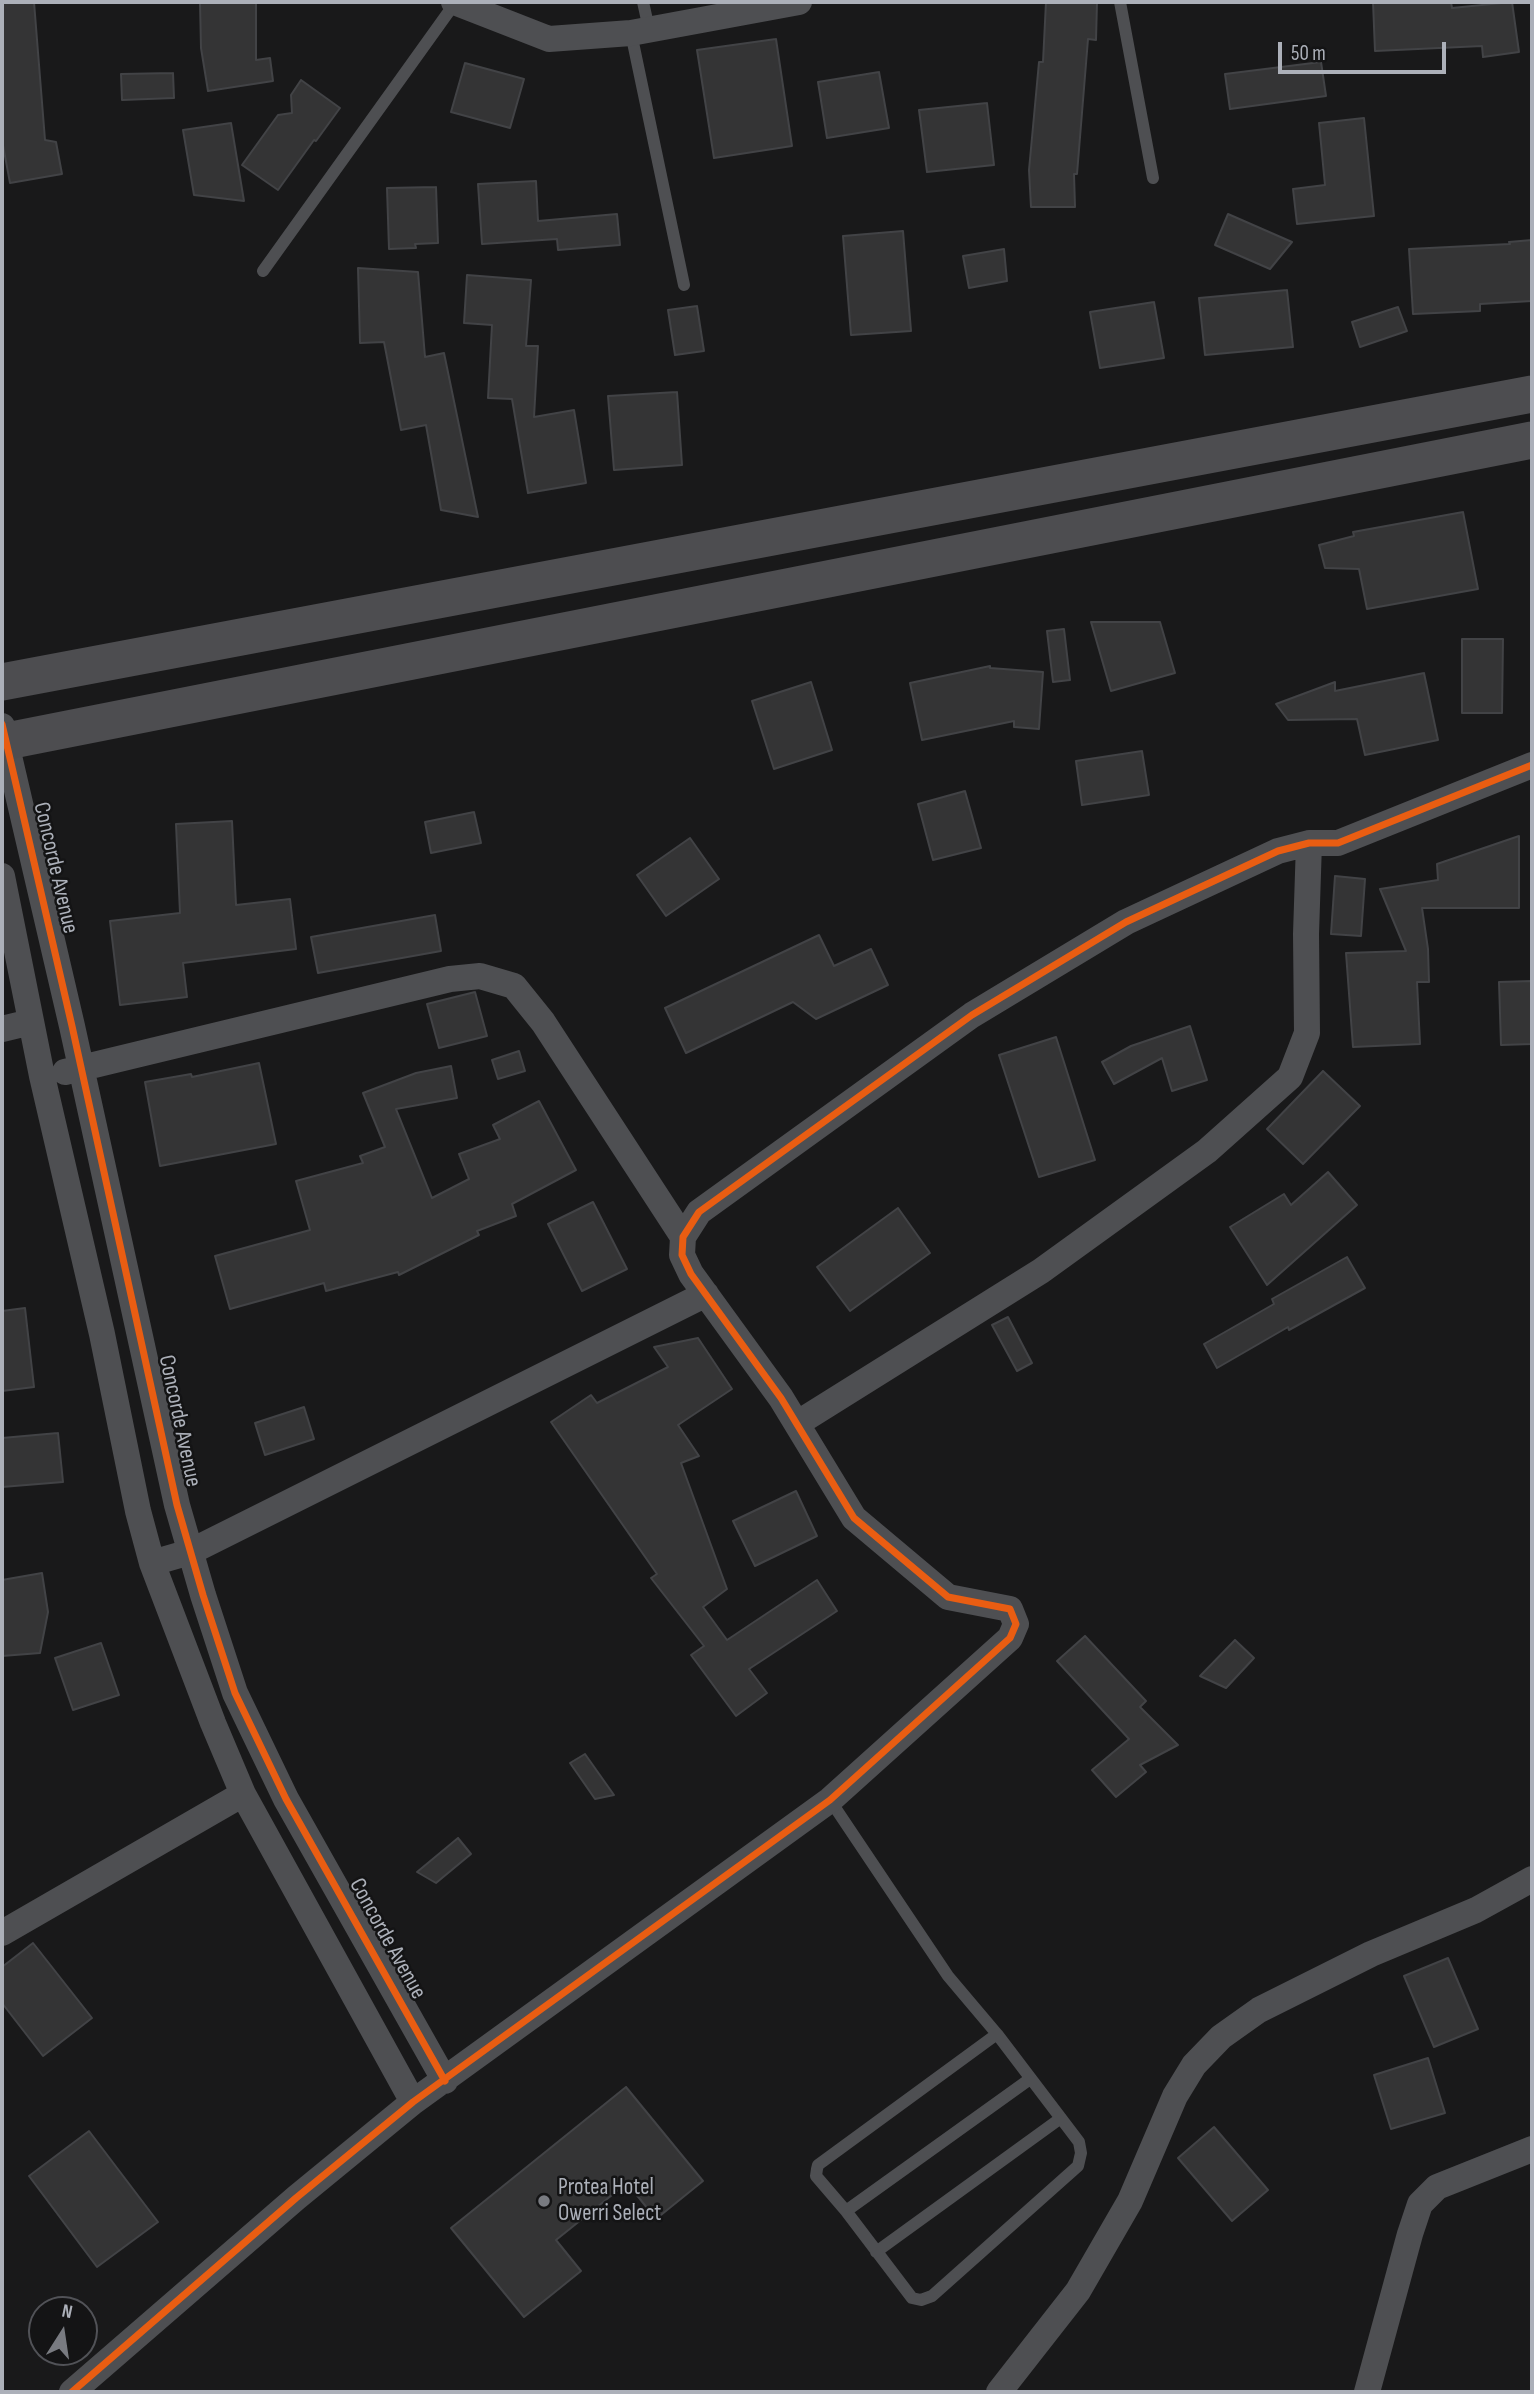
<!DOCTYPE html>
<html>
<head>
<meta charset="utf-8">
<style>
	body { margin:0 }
	#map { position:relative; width:1534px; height:2394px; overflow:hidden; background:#19191a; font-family:"Sofia Sans Condensed",sans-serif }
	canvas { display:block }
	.frame { position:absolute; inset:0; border:4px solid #acb0b9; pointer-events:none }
	.north { position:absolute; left:28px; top:2296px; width:70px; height:70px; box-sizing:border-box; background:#141415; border:2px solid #515257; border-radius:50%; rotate:12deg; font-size:19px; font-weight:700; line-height:28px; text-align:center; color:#acb0b9 }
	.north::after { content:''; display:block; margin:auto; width:24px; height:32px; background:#797b81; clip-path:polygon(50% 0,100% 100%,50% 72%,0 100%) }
	.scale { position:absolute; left:1278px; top:42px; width:168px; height:32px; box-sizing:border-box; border:4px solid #acb0b9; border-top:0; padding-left:9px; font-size:21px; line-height:24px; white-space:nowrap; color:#acb0b9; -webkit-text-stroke:5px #141415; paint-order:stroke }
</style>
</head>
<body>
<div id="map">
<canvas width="1534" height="2394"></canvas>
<div class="frame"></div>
<div class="north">N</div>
<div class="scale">50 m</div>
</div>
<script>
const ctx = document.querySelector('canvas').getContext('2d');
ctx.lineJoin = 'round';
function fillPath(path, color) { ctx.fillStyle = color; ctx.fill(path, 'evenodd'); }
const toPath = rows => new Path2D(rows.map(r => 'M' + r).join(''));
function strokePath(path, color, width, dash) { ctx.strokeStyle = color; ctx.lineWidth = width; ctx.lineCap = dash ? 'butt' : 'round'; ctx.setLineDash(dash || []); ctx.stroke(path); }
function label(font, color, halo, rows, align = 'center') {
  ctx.font = font + ' "Sofia Sans Condensed",sans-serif'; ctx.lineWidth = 5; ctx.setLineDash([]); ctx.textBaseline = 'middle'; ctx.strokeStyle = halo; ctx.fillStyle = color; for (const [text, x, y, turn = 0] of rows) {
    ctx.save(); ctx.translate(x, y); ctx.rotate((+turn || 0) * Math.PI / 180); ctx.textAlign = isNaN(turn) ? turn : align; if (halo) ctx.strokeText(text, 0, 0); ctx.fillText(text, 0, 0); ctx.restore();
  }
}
const building = toPath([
	[2,2,34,2,45,140,56,142,62,174,10,183,2,140,2,2],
	[200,2,256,2,256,60,270,58,273,81,208,91,201,48,200,2],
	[1046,2,1097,2,1096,40,1088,39,1077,174,1074,174,1075,207,1031,207,1029,170,1039,62,1043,62,1046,2],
	[1373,2,1451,2,1452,8,1512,2,1519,52,1483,57,1482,46,1375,51,1373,2],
	[776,39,792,146,714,158,697,50,776,39],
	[1321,62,1326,96,1230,109,1225,74,1321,62],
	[465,63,524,79,510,128,451,112,465,63],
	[879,72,889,128,827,138,818,82,879,72],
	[173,73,174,98,122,100,121,74,173,73],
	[301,80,340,108,316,141,314,140,278,190,242,165,278,115,292,113,291,95,301,80],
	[987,103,994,165,927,172,919,110,987,103],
	[1364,118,1374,216,1297,224,1293,189,1325,185,1319,123,1364,118],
	[231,123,244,201,194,195,183,130,231,123],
	[536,181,538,221,617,214,620,245,558,250,557,239,482,244,478,184,536,181],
	[436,187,438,243,415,244,416,248,389,249,387,188,436,187],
	[1228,214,1292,242,1270,269,1215,245,1228,214],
	[903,231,911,331,851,335,843,236,903,231],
	[1532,240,1532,301,1480,304,1480,311,1413,314,1409,249,1510,244,1509,242,1532,240],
	[1004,249,1007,281,969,288,963,256,1004,249],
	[358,268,418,272,425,357,444,353,478,517,441,510,426,425,401,430,384,342,360,343,358,268],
	[467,275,531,280,526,346,538,346,534,417,574,410,586,483,528,493,512,399,488,398,492,325,464,323,467,275],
	[1287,290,1293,347,1205,355,1199,298,1287,290],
	[1154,302,1164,358,1100,368,1090,312,1154,302],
	[697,306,704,351,675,355,668,310,697,306],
	[1398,307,1407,331,1360,347,1352,322,1398,307],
	[677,392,682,465,614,470,608,396,677,392],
	[1463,512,1478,589,1367,609,1359,569,1325,568,1319,545,1354,536,1353,532,1463,512],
	[1091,622,1160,622,1175,673,1111,691,1091,622],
	[1064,629,1070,680,1053,682,1047,631,1064,629],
	[1462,639,1503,639,1502,713,1462,713,1462,639],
	[990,666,990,668,1043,672,1039,729,1014,727,1014,721,922,740,910,683,990,666],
	[1424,673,1438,740,1365,755,1357,719,1288,720,1276,704,1335,682,1335,691,1424,673],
	[811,682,832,750,774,769,752,701,811,682],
	[1142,751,1149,795,1082,805,1076,761,1142,751],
	[965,791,981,848,933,860,918,804,965,791],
	[474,812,481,843,431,853,425,822,474,812],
	[232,821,236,905,290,899,296,949,183,963,187,997,120,1005,110,921,180,913,176,824,232,821],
	[1519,836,1519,908,1422,908,1428,949,1429,982,1417,982,1420,1044,1353,1047,1346,953,1406,951,1380,889,1438,880,1437,864,1519,836],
	[690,838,719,879,666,916,637,875,690,838],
	[1335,876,1365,879,1361,936,1331,934,1335,876],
	[435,915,441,951,318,973,311,937,435,915],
	[819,935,834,966,871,949,888,985,816,1019,793,1002,686,1053,665,1008,819,935],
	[1532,981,1532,1044,1501,1045,1499,982,1532,981],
	[475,992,487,1036,439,1048,427,1004,475,992],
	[1190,1026,1207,1080,1172,1091,1162,1058,1114,1084,1102,1062,1131,1046,1190,1026],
	[1056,1037,1095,1160,1039,1177,999,1055,1056,1037],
	[519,1051,525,1071,498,1079,492,1060,519,1051],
	[259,1063,276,1144,160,1166,145,1082,191,1074,192,1077,259,1063],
	[451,1066,457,1098,396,1109,432,1198,469,1179,459,1154,500,1139,493,1125,539,1101,576,1170,512,1204,516,1216,477,1231,479,1235,399,1275,398,1272,326,1291,324,1283,230,1309,215,1256,310,1230,296,1181,363,1163,360,1156,385,1147,363,1093,416,1073,451,1066],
	[1323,1071,1360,1106,1303,1164,1267,1129,1323,1071],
	[1328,1172,1357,1205,1267,1285,1230,1227,1284,1194,1291,1205,1328,1172],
	[593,1202,627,1269,582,1291,548,1224,593,1202],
	[898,1208,930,1253,850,1311,817,1267,898,1208],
	[1347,1257,1365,1288,1289,1330,1288,1327,1217,1368,1204,1344,1274,1304,1272,1299,1347,1257],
	[25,1308,34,1387,2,1391,2,1311,25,1308],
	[1008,1317,1032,1363,1017,1371,992,1325,1008,1317],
	[698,1338,732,1389,678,1425,699,1456,681,1463,727,1589,703,1607,727,1640,817,1580,837,1611,749,1669,767,1693,736,1716,691,1655,704,1646,651,1578,657,1574,551,1422,591,1395,597,1403,668,1367,654,1347,698,1338],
	[304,1407,314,1439,265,1455,255,1423,304,1407],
	[58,1433,63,1482,2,1487,2,1438,58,1433],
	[796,1491,817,1536,755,1566,733,1521,796,1491],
	[42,1573,48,1612,40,1653,2,1656,2,1580,42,1573],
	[1085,1636,1146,1701,1140,1707,1178,1745,1140,1765,1146,1772,1116,1797,1092,1770,1129,1739,1057,1661,1085,1636],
	[1235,1640,1254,1658,1226,1688,1200,1676,1235,1640],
	[101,1643,119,1695,73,1710,55,1658,101,1643],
	[585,1754,614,1795,595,1799,570,1763,585,1754],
	[458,1838,471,1854,436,1883,417,1872,458,1838],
	[33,1943,92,2018,43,2056,2,2003,2,1967,33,1943],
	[1448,1958,1478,2029,1434,2047,1404,1976,1448,1958],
	[1428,2058,1445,2113,1391,2129,1374,2075,1428,2058],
	[626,2087,703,2181,656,2219,627,2183,556,2240,581,2271,524,2317,451,2228,626,2087],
	[1214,2127,1268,2190,1232,2221,1178,2158,1214,2127],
	[89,2131,158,2222,97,2267,29,2176,89,2131]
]);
const service = toPath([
	[643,2,649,29],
	[1120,2,1153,178],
	[631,33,684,285],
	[263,271,455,3],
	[830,1800,948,1976,997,2034,1079,2142,1081,2153,1078,2166,932,2296,921,2300,912,2298,846,2211,816,2176,817,2169,818,2165,997,2034],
	[846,2211,1030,2079],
	[876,2252,1061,2118]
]);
const minor = toPath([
	[454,2,549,39,631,33,799,2],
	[2,726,72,1026,177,1505,203,1595,235,1693,286,1799,445,2081],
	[2,876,42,1076,102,1334,138,1511,152,1563,213,1723,243,1794,413,2102],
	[2,1029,31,1022],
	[65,1072,450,979,480,976,514,986,543,1022,683,1237],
	[798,1423,1041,1271,1207,1151,1290,1077,1307,1033,1306,934,1309,843],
	[152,1563,190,1552,706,1294],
	[2,1933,243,1794],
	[72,2392,296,2198,413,2102,830,1800,1010,1638,1016,1624,1010,1609,948,1597,854,1518,781,1398,691,1274,682,1255,683,1237,699,1212,972,1015,1126,922,1278,851,1309,843,1338,843,1532,765],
	[999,2392,1078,2291,1130,2201,1175,2096,1194,2065,1221,2037,1259,2010,1371,1954,1476,1910,1532,1879],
	[1367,2392,1410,2234,1420,2204,1437,2187,1532,2149]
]);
const secondary = toPath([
	[2,682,1532,394],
	[2,742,1532,440]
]);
const cycleway = toPath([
	[2,724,72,1026,177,1505,203,1595,235,1693,286,1799,445,2081],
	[72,2392,296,2198,413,2102,830,1800,1010,1638,1016,1624,1010,1609,948,1597,854,1518,781,1398,691,1274,682,1255,683,1237,699,1212,972,1015,1126,922,1278,851,1309,843,1338,843,1532,765]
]);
const markers = [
	[544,2201,7,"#797b81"]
];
const streetNames = [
	["Concorde Avenue",55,868,77],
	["Concorde Avenue",179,1421,78],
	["Concorde Avenue",387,1939,61]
];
const poiNames = [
	["Protea Hotel",558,2188],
	["Owerri Select",558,2214]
];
fillPath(building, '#343435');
strokePath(building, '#424346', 2);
strokePath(service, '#4e4f52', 12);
strokePath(minor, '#4e4f52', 26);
strokePath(secondary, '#4d4d50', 37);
strokePath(cycleway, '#e95d12', 7);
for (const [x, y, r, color] of markers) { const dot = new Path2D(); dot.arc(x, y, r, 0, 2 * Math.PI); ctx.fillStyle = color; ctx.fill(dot); strokePath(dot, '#141415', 2.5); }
label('23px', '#acb0b9', '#141415', streetNames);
label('23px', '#acb0b9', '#141415', poiNames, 'left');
</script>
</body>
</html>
